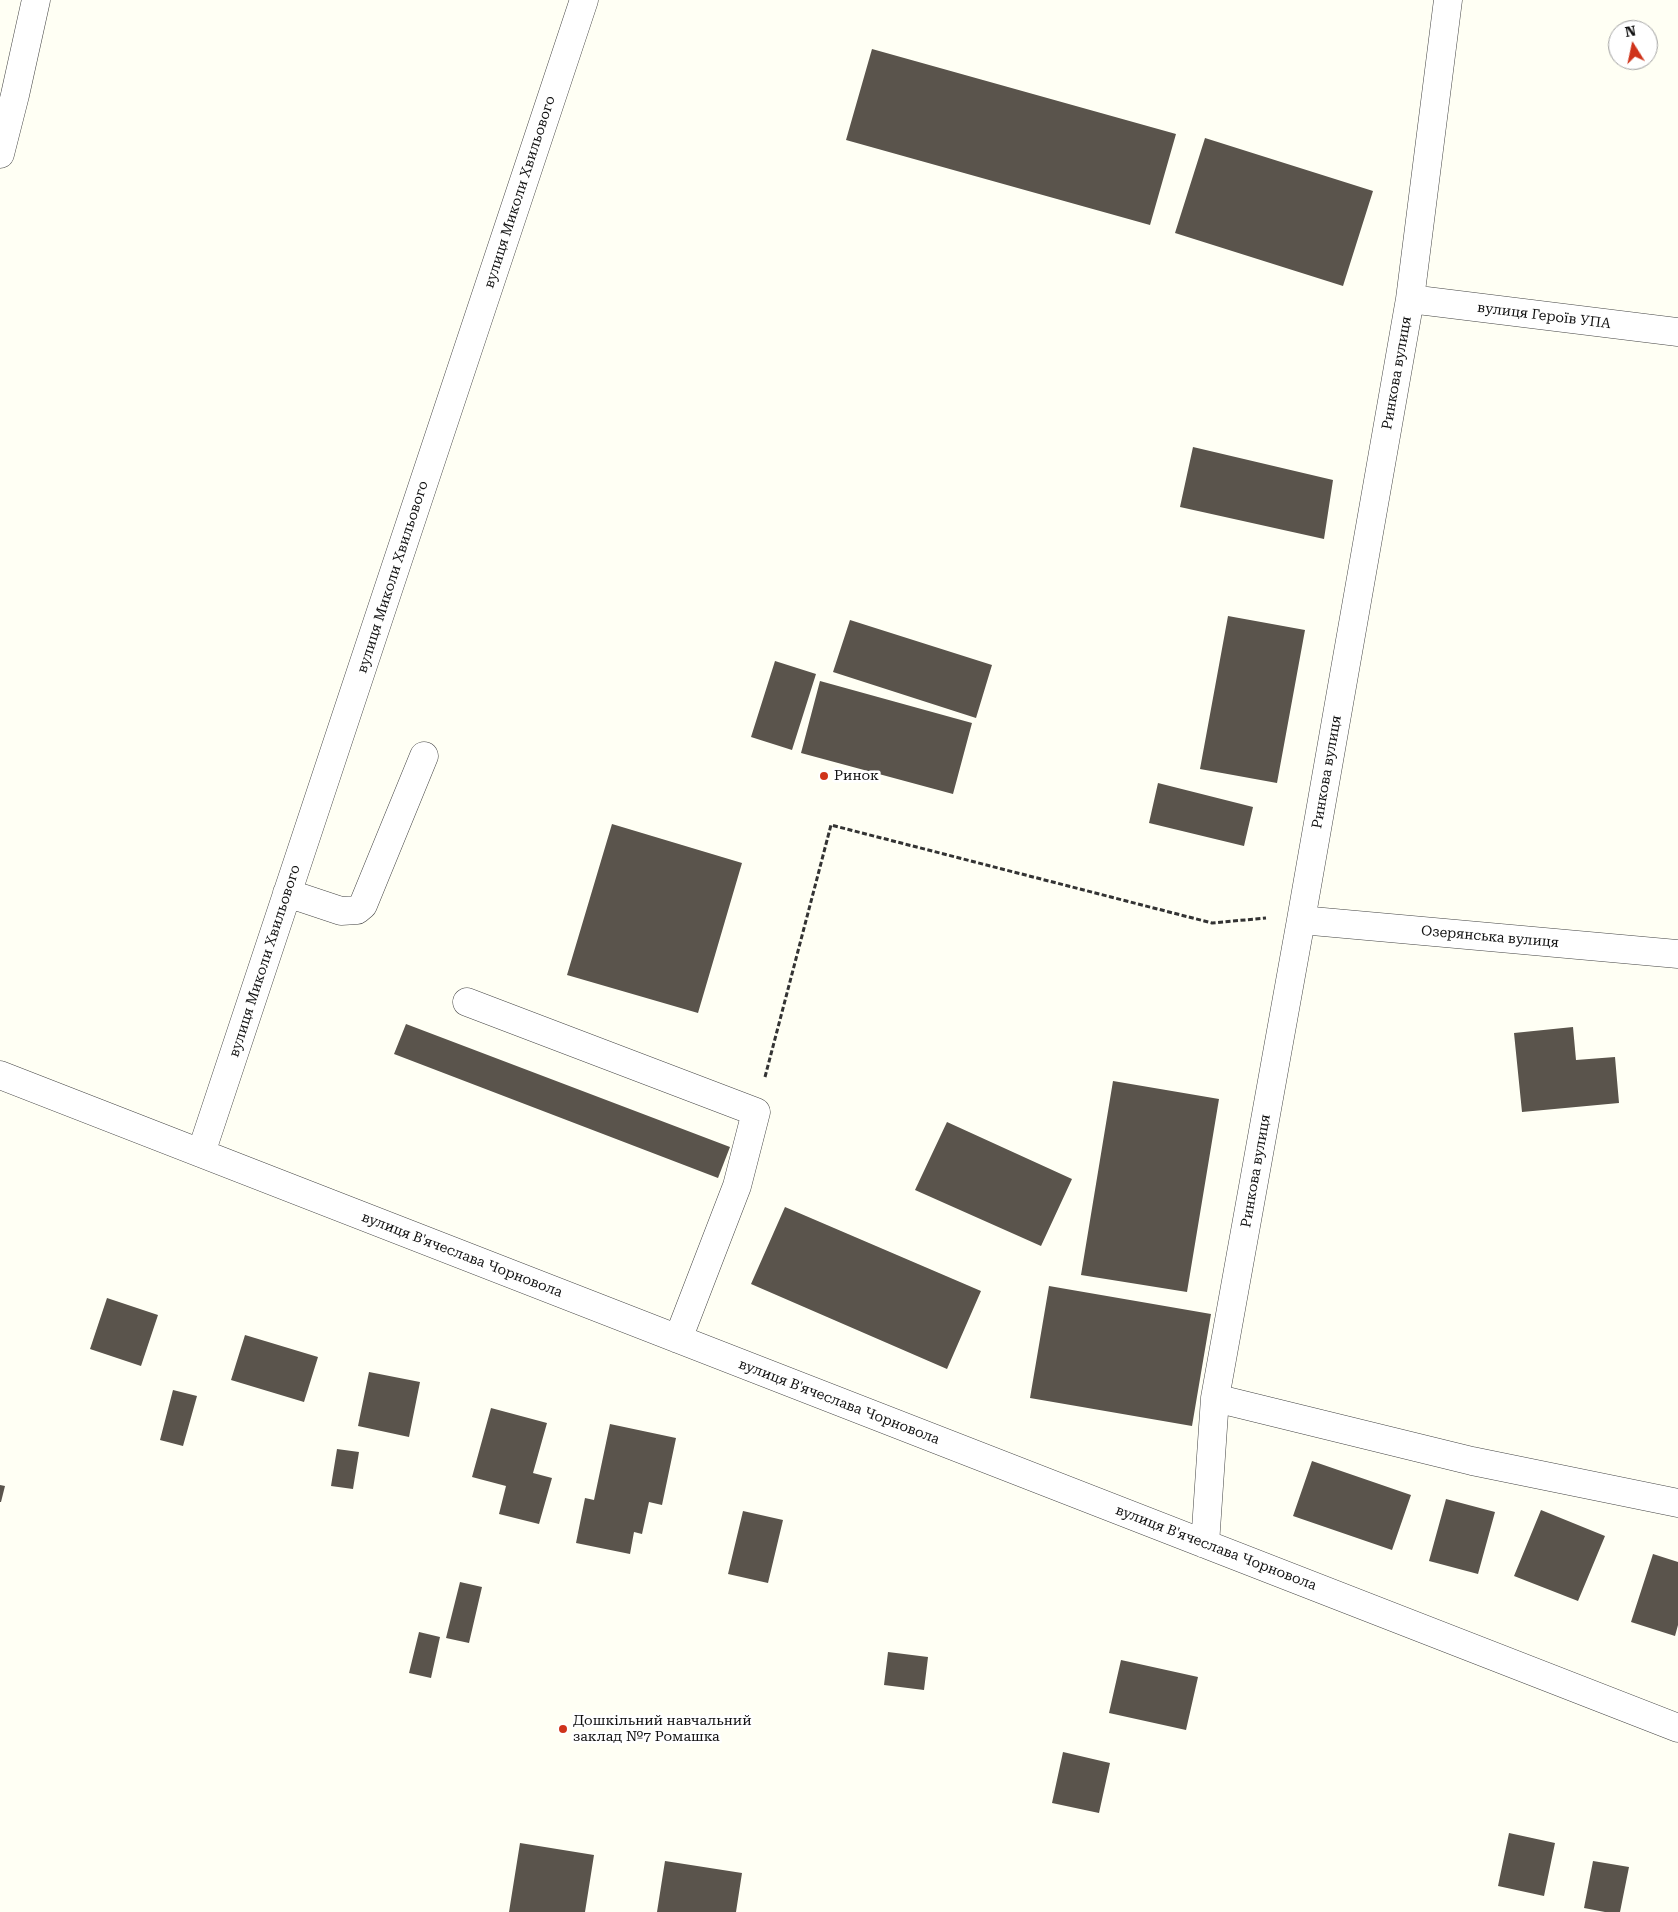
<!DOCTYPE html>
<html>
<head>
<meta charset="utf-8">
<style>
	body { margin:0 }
	#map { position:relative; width:1678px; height:1912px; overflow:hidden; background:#fffff4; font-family:"Roboto Serif",serif }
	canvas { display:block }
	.north { position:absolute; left:1608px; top:20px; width:50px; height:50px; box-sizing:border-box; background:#fff; border:1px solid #a0a0a0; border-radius:50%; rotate:350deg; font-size:14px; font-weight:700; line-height:20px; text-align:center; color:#111 }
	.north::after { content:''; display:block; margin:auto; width:18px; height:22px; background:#cf331a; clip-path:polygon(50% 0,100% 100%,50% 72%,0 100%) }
</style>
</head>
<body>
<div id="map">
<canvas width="1678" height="1912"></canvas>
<div class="north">N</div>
</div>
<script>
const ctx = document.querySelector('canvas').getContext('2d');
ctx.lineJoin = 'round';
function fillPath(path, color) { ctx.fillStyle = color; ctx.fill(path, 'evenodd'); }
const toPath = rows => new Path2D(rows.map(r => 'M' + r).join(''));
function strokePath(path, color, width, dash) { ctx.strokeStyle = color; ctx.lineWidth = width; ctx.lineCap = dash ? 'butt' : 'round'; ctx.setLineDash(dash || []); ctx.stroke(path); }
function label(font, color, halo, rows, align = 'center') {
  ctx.font = font + ' "Roboto Serif",serif'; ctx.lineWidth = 5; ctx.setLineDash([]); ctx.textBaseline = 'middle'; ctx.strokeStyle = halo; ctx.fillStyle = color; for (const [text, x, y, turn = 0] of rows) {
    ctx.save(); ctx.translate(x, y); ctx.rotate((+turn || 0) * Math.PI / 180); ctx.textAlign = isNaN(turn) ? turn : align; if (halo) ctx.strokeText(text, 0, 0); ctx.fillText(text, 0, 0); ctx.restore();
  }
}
const building = toPath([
	[872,49,1176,134,1150,225,846,140],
	[1205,138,1373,191,1343,286,1175,233],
	[1193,447,1333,480,1324,539,1180,507],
	[1228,616,1305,630,1277,783,1200,769],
	[850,620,992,665,976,718,833,672],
	[775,661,816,674,792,750,751,737],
	[820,681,972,723,953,794,801,753],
	[1158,783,1253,807,1244,846,1149,823],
	[612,824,742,863,698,1013,567,975],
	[406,1024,730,1147,718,1178,394,1054],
	[1573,1027,1576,1060,1615,1057,1619,1103,1522,1112,1514,1033],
	[1113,1081,1219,1099,1187,1292,1081,1275],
	[947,1122,1072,1179,1041,1246,915,1190],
	[785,1207,981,1291,947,1369,751,1284],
	[1049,1286,1211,1314,1192,1426,1030,1398],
	[107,1298,158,1315,141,1366,90,1349],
	[245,1335,318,1357,304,1402,231,1380],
	[369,1372,420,1382,409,1437,358,1426],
	[173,1390,197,1396,183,1446,160,1440],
	[491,1408,547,1423,533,1473,552,1478,539,1524,499,1514,506,1486,472,1477],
	[610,1424,676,1438,662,1505,649,1502,642,1534,634,1532,630,1554,576,1543,585,1498,594,1500],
	[337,1449,359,1452,353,1489,331,1486],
	[1312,1461,1411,1495,1392,1550,1293,1516],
	[0,1485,5,1486,1,1502,0,1502],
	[1446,1499,1495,1512,1478,1574,1429,1561],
	[1541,1510,1605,1536,1578,1601,1514,1576],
	[743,1511,783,1520,768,1583,728,1574],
	[1653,1554,1678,1562,1678,1625,1675,1636,1631,1622],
	[460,1582,482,1587,469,1643,446,1638],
	[419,1632,440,1637,431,1678,409,1673],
	[888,1652,928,1657,924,1690,884,1685],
	[1121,1660,1198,1677,1186,1730,1109,1713],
	[1063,1752,1110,1763,1099,1813,1052,1803],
	[1509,1833,1555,1843,1544,1896,1498,1886],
	[520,1843,594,1855,585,1912,509,1912],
	[665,1861,742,1873,736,1912,657,1912],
	[1593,1861,1629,1867,1620,1912,1605,1912,1584,1908]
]);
const path = toPath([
	[765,1077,831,825,1212,923,1266,918]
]);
const minor = toPath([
	[0,154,15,95,36,0],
	[1410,299,1678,332],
	[287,893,341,911,357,910,363,905,424,756],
	[1301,920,1678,954],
	[467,1002,756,1112,737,1186,678,1339],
	[0,1075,1678,1728],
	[201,1153,584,0],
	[1215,1398,1472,1461,1678,1503],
	[1205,1544,1215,1398,1301,920,1410,299,1448,0]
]);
const markers = [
	[824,776,5,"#cf331a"],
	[563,1729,5,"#cf331a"]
];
const streetNames = [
	["вулиця Миколи Хвильового",520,192,-72],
	["вулиця Героїв УПА",1544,316,7],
	["Ринкова вулиця",1397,373,-80],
	["вулиця Миколи Хвильового",393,577,-72],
	["Ринкова вулиця",1327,772,-80],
	["Озерянська вулиця",1490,937,5],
	["вулиця Миколи Хвильового",265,961,-72],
	["Ринкова вулиця",1256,1171,-80],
	["вулиця В'ячеслава Чорновола",462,1255,21],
	["вулиця В'ячеслава Чорновола",839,1402,21],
	["вулиця В'ячеслава Чорновола",1216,1548,21]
];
const poiNames = [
	["Ринок",834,776],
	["Дошкільний навчальний",573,1721],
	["заклад №7 Ромашка",573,1737]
];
fillPath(building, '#5a544c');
strokePath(minor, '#444', 29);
strokePath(path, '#333', 3, [5, 2.5]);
strokePath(minor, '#fff', 28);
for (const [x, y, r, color] of markers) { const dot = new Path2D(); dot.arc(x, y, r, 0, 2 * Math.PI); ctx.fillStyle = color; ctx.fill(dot); strokePath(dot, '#fff', 2); }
label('14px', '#111', '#fff', streetNames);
label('14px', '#111', '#fff', poiNames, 'left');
</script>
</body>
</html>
